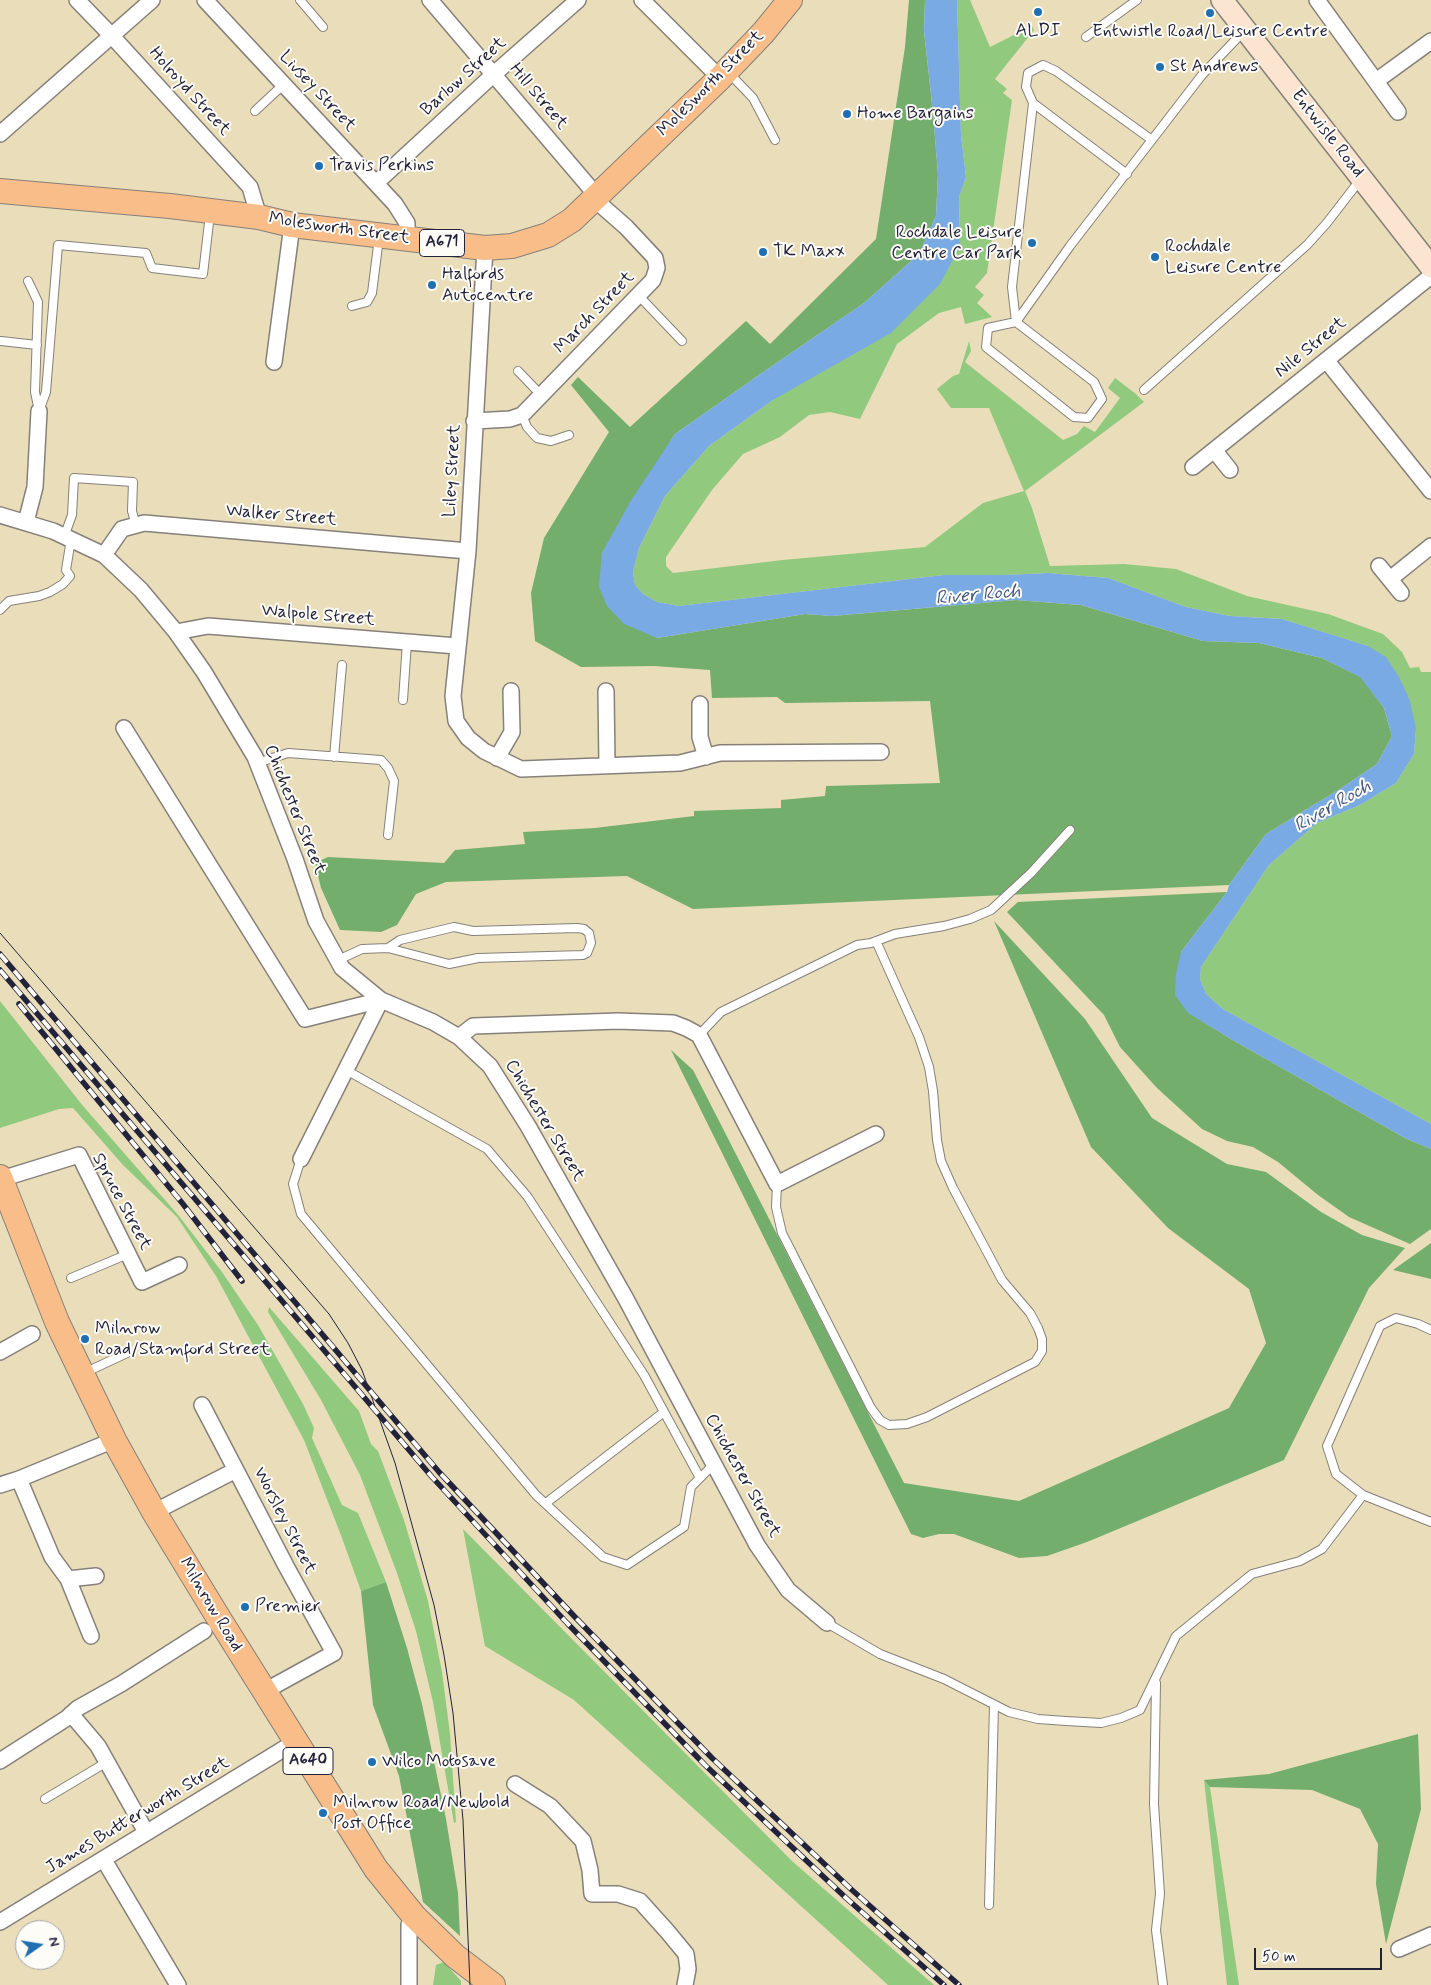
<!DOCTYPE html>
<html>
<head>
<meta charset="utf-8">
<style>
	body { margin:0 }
	#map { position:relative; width:1431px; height:1985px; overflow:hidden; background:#e9deb9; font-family:Mynerve,sans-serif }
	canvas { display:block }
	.north { position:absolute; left:15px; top:1920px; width:50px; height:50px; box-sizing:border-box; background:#fdfcf7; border:1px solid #a5a5ac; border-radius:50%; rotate:77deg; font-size:14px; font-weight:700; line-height:20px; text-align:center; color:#22223b }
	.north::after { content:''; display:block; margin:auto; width:18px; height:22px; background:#1f6fb2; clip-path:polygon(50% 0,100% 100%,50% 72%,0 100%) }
	.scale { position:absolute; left:1254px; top:1948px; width:128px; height:22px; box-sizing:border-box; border:2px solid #22223b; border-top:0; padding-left:6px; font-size:15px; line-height:18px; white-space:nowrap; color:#22223b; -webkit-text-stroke:4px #fdfcf7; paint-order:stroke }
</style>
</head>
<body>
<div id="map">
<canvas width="1431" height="1985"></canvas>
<div class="north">N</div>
<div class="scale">50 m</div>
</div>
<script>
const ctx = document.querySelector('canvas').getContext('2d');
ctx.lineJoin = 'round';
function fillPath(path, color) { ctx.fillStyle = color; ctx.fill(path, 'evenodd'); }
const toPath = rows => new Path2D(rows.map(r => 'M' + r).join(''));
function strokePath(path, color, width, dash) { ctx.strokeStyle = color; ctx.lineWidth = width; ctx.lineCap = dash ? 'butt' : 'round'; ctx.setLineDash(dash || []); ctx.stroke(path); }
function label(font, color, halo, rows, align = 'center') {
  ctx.font = font + ' Mynerve,sans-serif'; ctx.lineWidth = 4; ctx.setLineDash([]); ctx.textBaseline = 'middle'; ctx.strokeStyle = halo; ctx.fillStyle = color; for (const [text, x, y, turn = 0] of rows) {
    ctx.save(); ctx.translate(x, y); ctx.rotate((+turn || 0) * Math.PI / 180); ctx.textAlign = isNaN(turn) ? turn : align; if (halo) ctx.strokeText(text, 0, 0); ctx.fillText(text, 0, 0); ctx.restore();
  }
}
const green = toPath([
	[957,0,970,0,990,47,1032,26,1034,30,995,79,1007,89,1003,93,1012,100,987,273,975,287,984,295,977,303,992,317,965,324,961,307,939,313,897,344,860,419,830,412,809,415,780,437,743,454,712,490,666,557,666,566,673,573,783,560,925,547,983,503,1024,491,989,408,951,408,937,389,953,376,959,374,969,341,971,351,965,362,1063,440,1077,434,1084,426,1095,432,1120,398,1108,388,1115,378,1136,394,1144,402,1025,491,1032,508,1050,566,1124,564,1176,569,1247,596,1328,614,1383,634,1402,652,1410,668,1419,667,1421,672,1431,672,1431,1124,1223,1009,1206,994,1200,979,1201,967,1269,865,1317,823,1360,805,1396,783,1414,754,1416,728,1368,646,1282,619,1230,616,1186,607,1108,578,1048,573,1006,575,944,575,679,606,657,602,643,594,635,585,633,572,639,548,665,496,709,446,773,400,960,246,959,197,966,177,961,135],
	[0,1001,83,1106,179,1216,222,1272,258,1325,303,1404,314,1428,312,1438,342,1505,358,1513,386,1582,361,1591,342,1538,304,1440,216,1276,177,1217,123,1165,73,1108,59,1109,0,1128],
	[269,1307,359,1411,371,1444,378,1451,404,1520,428,1601,442,1672,450,1734,456,1822,454,1823,433,1702,416,1631,397,1573,360,1475,321,1400,268,1312],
	[463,1529,792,1861,934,1985,888,1985,574,1700,485,1646],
	[1204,1780,1210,1787,1239,1985,1227,1985],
	[444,1962,461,1981,461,1985,433,1985,436,1965]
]);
const forest = toPath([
	[909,0,925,0,924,31,933,113,938,174,936,216,919,254,864,303,759,375,675,434,602,553,657,638,805,614,832,616,1016,600,1081,605,1203,641,1259,643,1322,658,1361,677,1384,708,1392,736,1377,764,1340,789,1266,834,1229,885,693,909,627,876,446,882,416,894,397,925,381,932,340,930,321,888,315,863,328,857,444,863,455,850,525,844,523,832,595,828,694,816,694,811,781,808,781,800,825,796,826,786,940,783,930,701,785,703,777,697,712,698,710,670,654,666,581,667,535,641,531,593,544,538,609,432,571,385,578,377,630,427,746,321,770,344,876,239,905,47],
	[1227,892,1181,952,1189,1013,1231,1039,1405,1138,1431,1149,1431,1229,1410,1244,1349,1217,1318,1195,1278,1162,1253,1147,1227,1141,1202,1129,1157,1088,1120,1047,1104,1015,1007,912,1018,902],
	[994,921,1085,1019,1152,1118,1227,1164,1266,1172,1321,1212,1362,1235,1405,1248,1369,1288,1284,1460,1087,1542,1047,1556,1019,1558,954,1534,939,1534,923,1538,911,1534,671,1050,693,1070,904,1483,1019,1501,1229,1408,1266,1343,1249,1289,1168,1228,1091,1147],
	[1431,1243,1431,1279,1393,1270],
	[386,1582,407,1648,422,1704,446,1819,458,1893,460,1936,423,1902,399,1776,373,1705,361,1591],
	[1418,1734,1421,1809,1386,1944,1376,1884,1378,1844,1360,1809,1312,1790,1210,1787,1204,1780,1269,1774]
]);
const water = toPath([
	[925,0,957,0,961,135,966,177,959,197,960,246,940,284,891,333,773,400,709,446,665,496,639,548,633,572,635,585,643,594,657,602,679,606,944,575,1006,575,1048,573,1108,578,1186,607,1230,616,1282,619,1368,646,1386,657,1399,677,1410,701,1416,728,1414,754,1396,783,1360,805,1317,823,1269,865,1201,967,1200,979,1206,994,1223,1009,1431,1124,1431,1149,1405,1138,1231,1039,1188,1013,1175,995,1176,974,1181,952,1227,892,1229,885,1266,834,1340,789,1377,764,1392,736,1384,708,1360,677,1322,658,1259,643,1203,641,1081,605,1016,600,832,616,805,614,657,638,624,624,607,606,599,587,602,553,630,502,675,434,759,375,864,303,919,254,936,216,938,174,933,113,924,31]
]);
const lane = toPath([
	[300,0,323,27],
	[1086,37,1137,0],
	[728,72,753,98,775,140],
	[1033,103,1012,287,1016,322,988,328,986,347,1074,417,1088,418,1102,399,1094,382,1016,322,1070,246,1202,75,1244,31],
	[255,111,284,84],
	[1127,174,1033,103,1026,87,1028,73,1043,65,1056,71,1152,140],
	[28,281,38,302,35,392,39,411],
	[639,296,682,341],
	[352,306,367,302,372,293,379,238],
	[1,341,37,345],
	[518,371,541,395],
	[1144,390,1307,245,1326,224,1360,180],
	[39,411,46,392,58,245,146,253,152,268,203,274,210,214],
	[522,415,527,427,537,438,551,441,569,435],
	[64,537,72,515,74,478,133,482,132,511,136,526],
	[0,610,9,601,39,596,50,592,63,584,70,576,66,570,71,539],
	[403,700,407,642],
	[334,757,342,665],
	[257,763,288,753,381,760,388,768,394,781,388,835],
	[338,960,362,949,388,948,449,964,478,958,583,955,587,953,591,943,589,933,584,929,577,928,473,931,454,927,400,940,388,948],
	[699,1035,721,1012,857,945,871,943,895,934,944,926,970,919,991,910,1031,873,1070,830],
	[346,1070,487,1149,527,1196,644,1375,700,1478],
	[301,1159,293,1184,301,1214,536,1495,603,1557,627,1565,684,1527,691,1487,714,1464],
	[777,1184,776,1207,782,1233,871,1408,880,1420,889,1425,907,1424,927,1417,1035,1362,1042,1351,1042,1339,1038,1328,1030,1313,1002,1280,953,1188,941,1161,937,1140,933,1091,929,1067,919,1037,876,941],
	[71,1278,128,1254],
	[1431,1330,1418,1324,1396,1318,1380,1326,1327,1446,1336,1474,1363,1495,1431,1522],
	[84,1373,127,1353],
	[546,1503,664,1412],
	[827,1623,880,1654,944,1679,1009,1712,1038,1719,1066,1721,1101,1723,1121,1718,1140,1710,1176,1636,1252,1574,1300,1561,1322,1549,1363,1495],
	[1156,1683,1154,1804,1160,1894,1156,1930,1163,1985],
	[45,1799,107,1762],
	[989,1905,994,1705]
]);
const street = toPath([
	[77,0,111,35,250,187,259,217],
	[205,0,395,204,407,223,407,239],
	[430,0,597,196],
	[642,0,720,78],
	[1317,0,1398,112],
	[1376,81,1431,41],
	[0,134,152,0],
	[376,183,494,74,578,0],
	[485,248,468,551,453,696,456,721,468,738,484,751,521,769,680,763,720,753,881,752],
	[1326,360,1431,491],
	[274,362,292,225],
	[474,421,510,419,522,415,653,280,657,268,655,258,626,227,594,199],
	[1214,450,1230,470],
	[1193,467,1431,276],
	[0,515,53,531,104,555,141,590,176,632,204,672,255,757,295,859,316,921,342,968,381,1000,433,1022,459,1037,490,1066,528,1126,626,1299,757,1545,788,1590,827,1623],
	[26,522,35,487,39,411],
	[104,555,122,529,144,523,468,551],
	[1379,566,1401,593],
	[1390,579,1431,546],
	[176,632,208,626,457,646],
	[606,691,607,765],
	[700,704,700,737,706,757],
	[124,728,305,1019,381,1000],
	[497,758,512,732,511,691],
	[459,1037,473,1026,618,1021,673,1023,686,1028,699,1035,777,1184,876,1134],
	[301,1159,381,1000],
	[1,1179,79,1155,142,1282,179,1265],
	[0,1352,32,1334],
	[202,1405,286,1566,334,1653,263,1692],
	[19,1479,52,1557,68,1579],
	[0,1485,19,1479,114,1440],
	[154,1512,236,1470],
	[91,1636,68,1579,96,1576],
	[71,1714,98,1746,146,1832],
	[0,1761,67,1718,78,1708,121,1684,204,1631],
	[515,1784,550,1806,583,1841,590,1870,592,1894,618,1894,640,1901,667,1931,686,1954,688,1969,685,1985],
	[104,1860,178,1985],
	[0,1922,295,1742],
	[1399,1949,1431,1935],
	[409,1985,409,1925,414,1916]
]);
const secondary = toPath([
	[1222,0,1431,267]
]);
const primary = toPath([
	[0,191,170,206,259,217,292,225,485,248,512,246,548,235,572,220,720,78,763,33,790,0],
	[0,1177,57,1322,114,1440,154,1512,218,1617,376,1869,414,1916,455,1956,493,1985]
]);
const tram = toPath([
	[0,933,329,1314,348,1343,362,1370,395,1463,434,1605,444,1655,453,1713,463,1820,470,1985]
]);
const rail = toPath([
	[0,954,439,1472,574,1616,712,1758,852,1890,959,1985],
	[0,970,432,1477,567,1623,705,1765,845,1897,944,1985],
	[19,1004,183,1204,242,1281]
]);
const markers = [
	[1038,12,5,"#1f6fb2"],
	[1210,13,5,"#1f6fb2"],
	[1160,67,5,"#1f6fb2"],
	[847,114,5,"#1f6fb2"],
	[319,166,5,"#1f6fb2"],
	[1032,243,5,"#1f6fb2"],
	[763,252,5,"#1f6fb2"],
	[1155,257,5,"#1f6fb2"],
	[432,285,5,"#1f6fb2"],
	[85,1339,5,"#1f6fb2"],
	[245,1607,5,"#1f6fb2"],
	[372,1762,5,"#1f6fb2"],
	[323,1813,5,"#1f6fb2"]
];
const shields = [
	[442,243,45],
	[308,1761,50]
];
const shieldNames = [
	["A671",442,243],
	["A640",308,1761]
];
const poiNames = [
	["ALDI",1038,31,"center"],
	["Entwistle Road/Leisure Centre",1210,32,"center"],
	["St Andrews",1170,67],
	["Home Bargains",857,114],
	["Travis Perkins",329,166],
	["Rochdale Leisure",1022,233,"right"],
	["Centre Car Park",1022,254,"right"],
	["Rochdale",1165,247],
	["Leisure Centre",1165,268],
	["TK Maxx",773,252],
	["Halfords",442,275],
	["Autocentre",442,296],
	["Milnrow",95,1329],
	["Road/Stamford Street",95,1350],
	["Premier",255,1607],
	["Wilco Motosave",382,1762],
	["Milnrow Road/Newbold",333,1803],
	["Post Office",333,1824]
];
const streetNames = [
	["Barlow Street",464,77,-42],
	["Molesworth Street",711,84,-45],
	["Holroyd Street",189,92,48],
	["Livsey Street",317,92,47],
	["Hill Street",538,97,50],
	["Entwisle Road",1327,134,52],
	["Molesworth Street",339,229,8],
	["March Street",595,313,-46],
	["Nile Street",1311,348,-39],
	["Liley Street",453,471,-87],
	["Walker Street",281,516,5],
	["Walpole Street",318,616,5],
	["Chichester Street",294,810,68],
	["Chichester Street",544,1121,59],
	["Spruce Street",121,1202,62],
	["Chichester Street",742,1476,61],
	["Worsley Street",284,1521,63],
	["Milnrow Road",210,1605,59],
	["James Butterworth Street",138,1816,-31]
];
const waterNames = [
	["River Roch",978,596,-5],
	["River Roch",1333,807,-30]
];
fillPath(green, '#91ca7e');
fillPath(forest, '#74ae6d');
fillPath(water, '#79aae4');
strokePath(lane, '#86807a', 10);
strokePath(street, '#86807a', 18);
strokePath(secondary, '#86807a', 24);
strokePath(primary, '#86807a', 26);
strokePath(lane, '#fff', 8);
strokePath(street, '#fff', 15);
strokePath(secondary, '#fce5d0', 21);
strokePath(primary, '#f8bd89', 24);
strokePath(tram, '#22223b', 1);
strokePath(rail, '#22223b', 5.5);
strokePath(rail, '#fdfcf7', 4, [11]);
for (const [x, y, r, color] of markers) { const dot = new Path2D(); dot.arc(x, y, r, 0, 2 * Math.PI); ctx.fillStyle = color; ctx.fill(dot); strokePath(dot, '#fdfcf7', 2); }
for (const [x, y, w] of shields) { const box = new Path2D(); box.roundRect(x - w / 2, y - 13.5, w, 27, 4); ctx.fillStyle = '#fdfcf7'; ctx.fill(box); strokePath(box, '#22223b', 1); }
label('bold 16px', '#22223b', null, shieldNames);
label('18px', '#22223b', '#fdfcf7', poiNames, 'left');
label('18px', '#22223b', '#fdfcf7', streetNames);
label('italic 19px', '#45587f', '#fdfcf7', waterNames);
</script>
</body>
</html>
